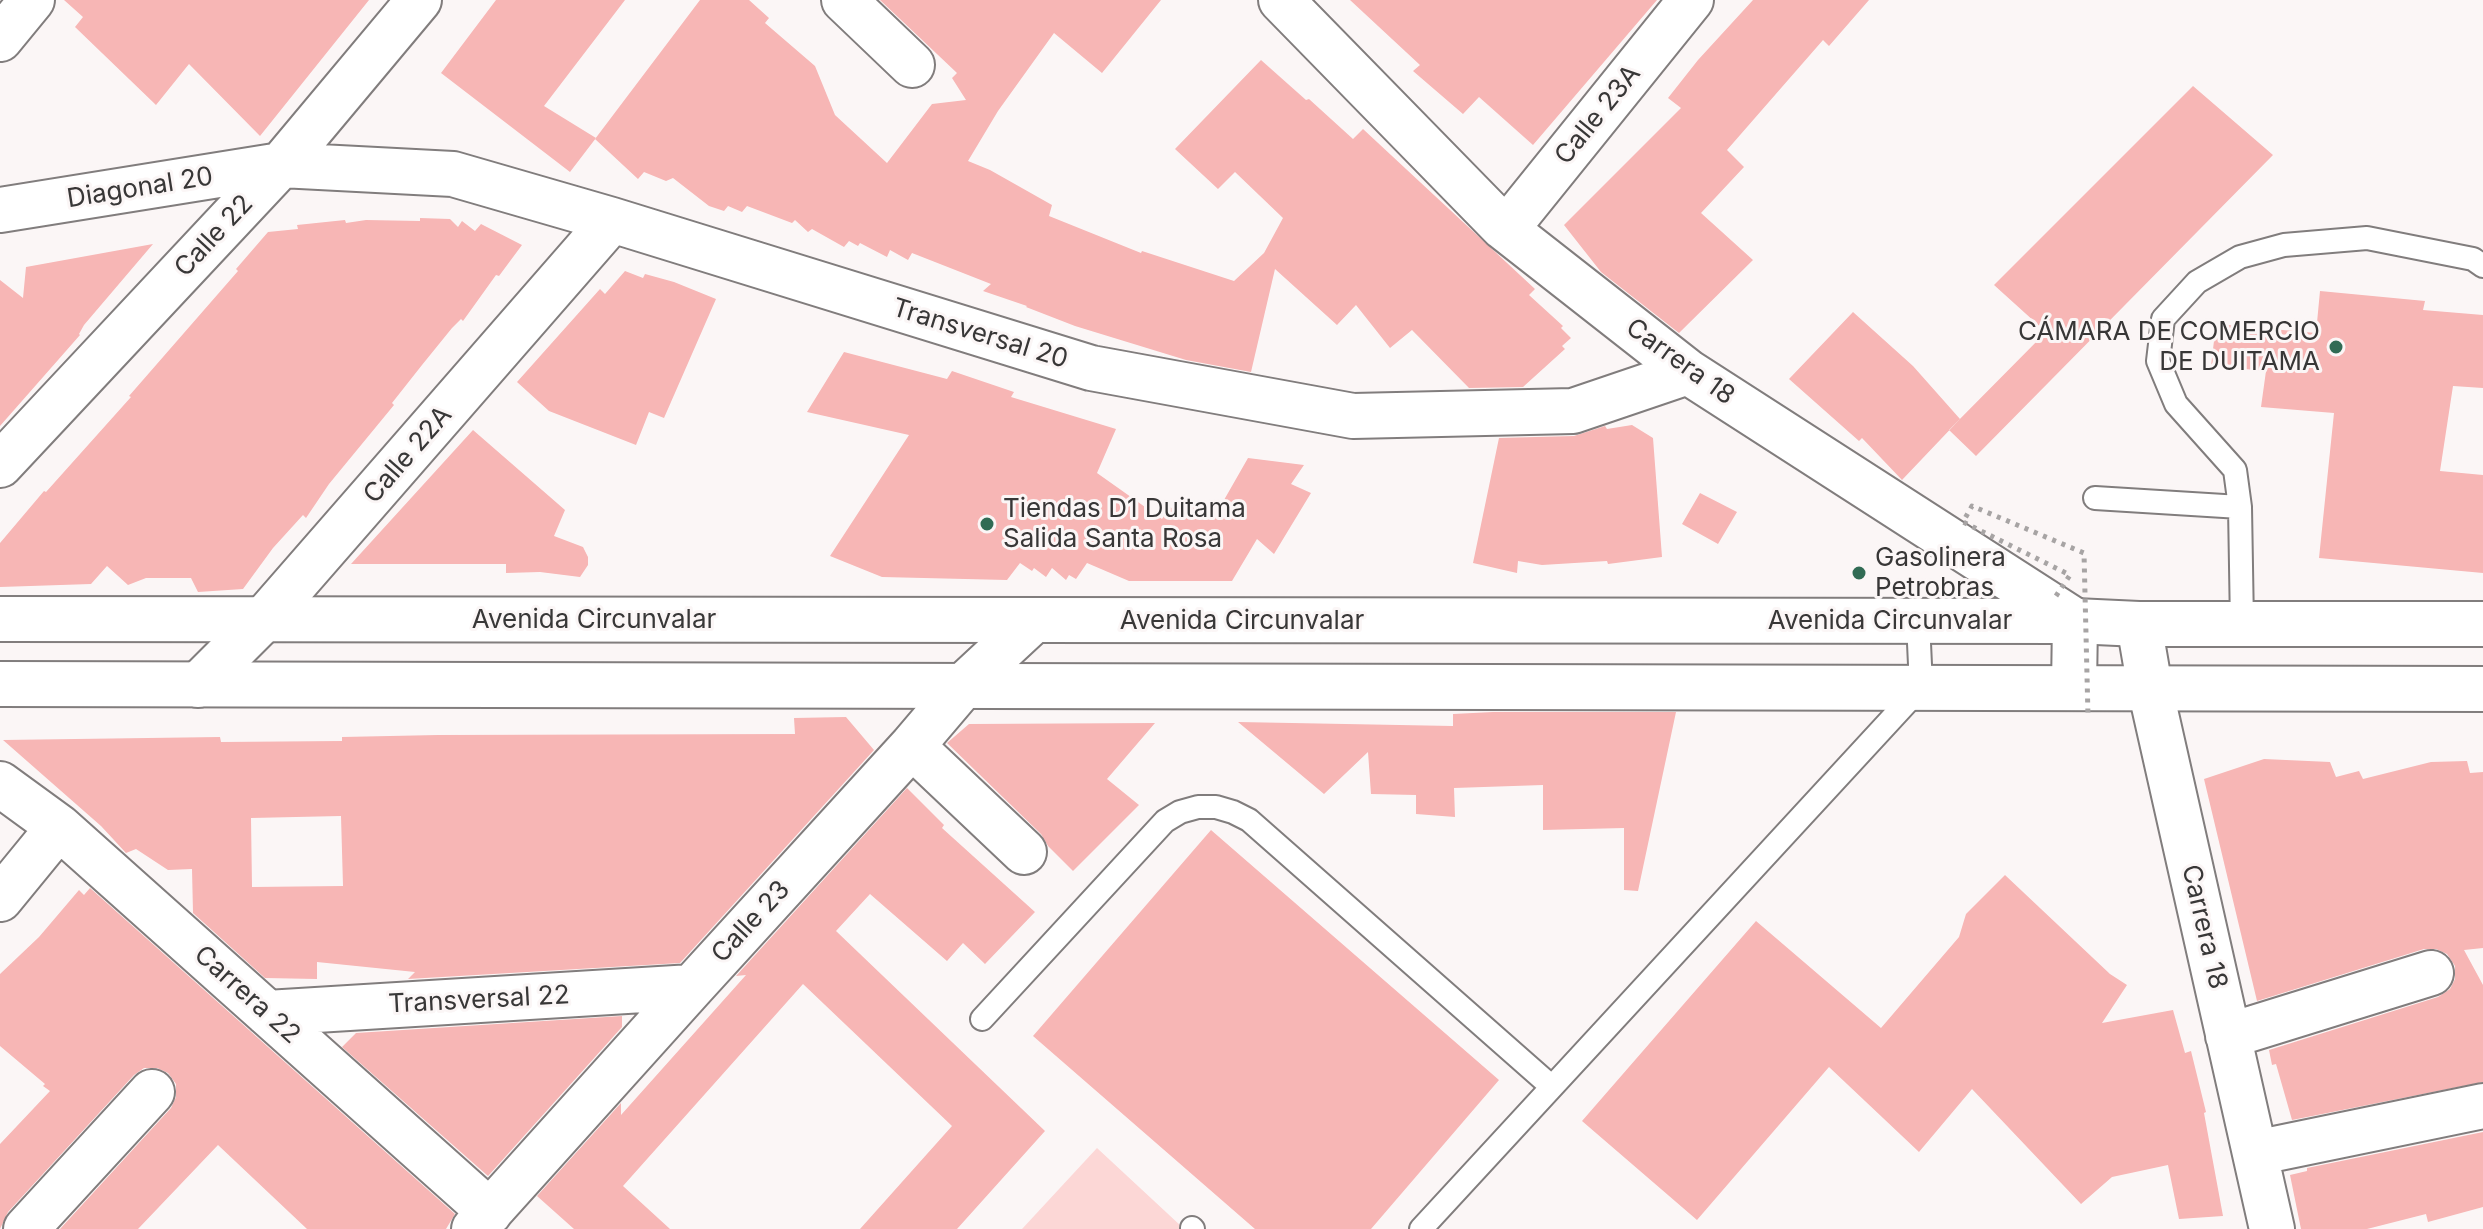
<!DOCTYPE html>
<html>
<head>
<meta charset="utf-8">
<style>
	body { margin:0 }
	canvas { display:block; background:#fbf6f6 }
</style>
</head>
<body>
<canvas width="2483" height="1229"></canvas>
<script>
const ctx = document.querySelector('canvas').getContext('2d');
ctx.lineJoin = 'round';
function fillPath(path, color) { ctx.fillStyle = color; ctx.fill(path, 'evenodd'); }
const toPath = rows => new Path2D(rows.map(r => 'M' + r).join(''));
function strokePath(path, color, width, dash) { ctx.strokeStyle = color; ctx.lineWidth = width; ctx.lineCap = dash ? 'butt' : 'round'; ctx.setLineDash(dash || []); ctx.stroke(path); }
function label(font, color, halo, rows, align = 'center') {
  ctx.font = font + ' Inter,sans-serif'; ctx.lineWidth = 6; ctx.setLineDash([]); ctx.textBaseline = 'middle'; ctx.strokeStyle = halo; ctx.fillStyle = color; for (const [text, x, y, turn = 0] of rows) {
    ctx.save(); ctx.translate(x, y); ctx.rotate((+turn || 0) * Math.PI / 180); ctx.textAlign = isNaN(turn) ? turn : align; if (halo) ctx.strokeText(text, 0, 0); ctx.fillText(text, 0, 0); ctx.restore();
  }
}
const green = toPath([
	[1097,1148,1181,1226,1179,1229,1022,1229]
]);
const building = toPath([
	[64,0,369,0,260,136,189,64,156,105,75,27,83,17],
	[496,0,625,0,544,106,596,138,570,172,441,73],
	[700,0,749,0,769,18,765,23,815,66,835,115,887,163,932,104,966,100,952,78,957,73,880,0,1161,0,1102,73,1054,33,998,111,968,161,990,170,1052,205,1049,216,1141,253,1142,251,1234,281,1264,253,1283,218,1235,172,1218,189,1175,149,1261,60,1306,100,1309,99,1353,139,1363,129,1535,289,1529,295,1563,326,1561,328,1571,338,1562,346,1565,349,1523,387,1469,388,1412,330,1390,348,1356,305,1337,325,1275,269,1251,372,1186,360,1075,326,1026,307,1027,306,983,291,991,284,912,253,908,260,890,250,887,257,860,243,858,246,849,241,844,247,812,229,808,232,795,220,792,223,747,206,742,212,728,206,724,211,709,206,673,178,666,181,644,172,638,179,595,139],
	[1350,0,1657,0,1533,145,1479,97,1463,114,1413,71,1420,65],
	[1753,0,1869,0,1829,46,1823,40,1727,150,1744,167,1701,213,1753,260,1679,333,1601,272,1564,225,1681,108,1668,98,1698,60],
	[2193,86,2273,155,1976,456,1949,430,2046,332,1994,285],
	[420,218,450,219,458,227,462,221,475,231,481,224,522,245,499,276,496,275,463,321,461,319,452,328,422,365,392,403,394,405,329,484,306,518,303,515,273,548,243,589,198,592,191,578,146,578,128,585,107,566,91,584,0,587,0,543,44,491,46,492,131,397,129,396,238,271,236,269,268,232,298,229,297,225,345,220,346,223,366,220,420,221],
	[153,244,84,325,79,334,80,335,0,426,0,280,23,298,26,267],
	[625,271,643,278,645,274,674,282,716,299,664,418,649,412,636,445,549,411,517,382,600,289,605,294],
	[2320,291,2425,301,2423,310,2483,315,2483,388,2453,386,2440,471,2483,475,2483,573,2319,558,2334,413,2261,407,2266,371,2211,366,2216,324,2316,333],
	[1853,312,1913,366,1960,419,1902,480,1862,438,1859,441,1789,379],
	[844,352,947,379,952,371,1014,392,1011,397,1116,429,1097,473,1162,519,1170,507,1183,515,1193,501,1216,514,1248,458,1304,465,1291,484,1311,493,1274,554,1257,539,1232,581,1129,581,1087,563,1076,579,1069,575,1066,580,1052,568,1046,577,1034,568,1032,571,1020,563,1007,580,882,577,830,556,909,435,807,412],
	[1632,425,1653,438,1662,557,1608,564,1607,561,1542,565,1518,561,1517,573,1473,563,1499,438,1574,436,1605,426,1607,429],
	[473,430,565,510,554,536,583,547,588,557,588,565,580,577,540,572,506,573,506,564,351,564],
	[1700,493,1737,512,1718,544,1682,524],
	[1493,712,1676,712,1638,891,1624,890,1624,828,1543,830,1543,785,1454,788,1455,817,1416,814,1416,795,1371,794,1368,752,1324,794,1238,722,1453,726,1453,714],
	[846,717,874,750,680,963,408,979,415,972,317,962,317,979,265,978,193,913,192,869,168,870,136,849,126,853,101,826,3,740,220,737,221,742,342,741,342,737,438,735,795,734,794,718],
	[341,816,343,886,252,887,251,818],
	[1155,723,1107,779,1139,805,1073,871,1048,846,1041,834,947,743,969,724],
	[2264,759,2330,762,2336,777,2359,771,2363,779,2431,762,2467,761,2470,773,2483,772,2483,948,2464,950,2483,985,2483,1082,2292,1120,2276,1064,2272,1065,2269,1050,2438,997,2450,989,2455,979,2455,966,2447,954,2436,949,2424,949,2257,1001,2204,779],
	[907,788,944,825,942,828,1035,912,985,964,963,943,947,961,870,894,836,931,1045,1131,957,1229,860,1229,952,1126,803,984,623,1186,670,1229,574,1229,537,1196,621,1103,621,1115,746,975,736,976],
	[1211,830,1499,1080,1371,1229,1255,1229,1033,1036],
	[2005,875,2110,974,2127,985,2102,1023,2173,1010,2185,1053,2191,1051,2206,1112,2204,1113,2223,1216,2179,1219,2168,1165,2112,1177,2081,1204,1972,1089,1919,1152,1829,1067,1697,1220,1582,1121,1756,921,1881,1028,1959,937,1966,914],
	[90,888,455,1214,446,1229,307,1229,218,1145,138,1229,60,1229,171,1108,176,1097,176,1084,168,1073,157,1068,144,1068,134,1075,8,1212,0,1229,0,1144,50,1091,43,1086,45,1084,0,1046,0,974,39,937,79,890,84,895],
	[622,1016,622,1027,488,1176,342,1047,356,1033],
	[2483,1132,2483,1207,2428,1222,2426,1214,2367,1229,2301,1229,2290,1175,2307,1171,2307,1168]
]);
const service = toPath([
	[2095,498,2240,507],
	[2242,625,2240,507,2235,470,2176,404,2158,361,2163,319,2197,282,2240,257,2284,245,2367,238,2473,259,2483,266],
	[982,1019,1165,821,1180,812,1198,807,1216,807,1233,812,1249,820,1552,1087],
	[1192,1228,1193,1229],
	[1421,1229,1921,687,1918,621]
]);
const minor = toPath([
	[844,0,912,65],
	[1281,0,1503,227,1688,372,2075,621,2074,688],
	[0,39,32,0],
	[0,210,281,165,453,174,612,220,1091,368,1353,416,1573,411,1688,372],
	[1503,227,1516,217,1691,0],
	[0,465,281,165,419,0],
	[2139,624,2150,688,2272,1229],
	[198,685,264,619,612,220],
	[912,746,1024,852],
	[0,784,59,827,490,1212],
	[0,899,59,827],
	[267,1013,692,987],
	[2228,1036,2431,973],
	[2255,1153,2483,1106],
	[26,1229,152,1092],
	[474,1229,692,987,912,746,963,686,1034,620]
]);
const trunk = toPath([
	[0,619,2075,621,2139,624,2483,624],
	[0,684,2483,689]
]);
const pathBridge = toPath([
	[2056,596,2070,575,1963,522,1972,506,2084,553,2088,716]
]);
const markers = [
	[2336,347,8,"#316b54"],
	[987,524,8,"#316b54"],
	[1859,573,8,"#316b54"]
];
const streetNames = [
	["Calle 23A",1598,115,-51],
	["Diagonal 20",140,188,-9],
	["Calle 22",214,236,-47],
	["Transversal 20",980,334,17],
	["Carrera 18",1680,362,36],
	["Calle 22A",408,455,-49],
	["Avenida Circunvalar",594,620],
	["Avenida Circunvalar",1242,621],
	["Avenida Circunvalar",1890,621],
	["Calle 23",751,922,-47],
	["Carrera 18",2204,927,77],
	["Carrera 22",247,995,42],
	["Transversal 22",479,1000,-3]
];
const poiNames = [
	["CÁMARA DE COMERCIO",2320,332,"right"],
	["DE DUITAMA",2320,362,"right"],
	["Tiendas D1 Duitama",1003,509],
	["Salida Santa Rosa",1003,539],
	["Gasolinera",1875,558],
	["Petrobras",1875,588]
];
fillPath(green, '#fcd7d6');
fillPath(building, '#f7b6b5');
strokePath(service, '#817d7d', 26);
strokePath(minor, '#817d7d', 48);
strokePath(trunk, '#817d7d', 48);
strokePath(service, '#fff', 22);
strokePath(minor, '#fff', 44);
strokePath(trunk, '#fff', 44);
strokePath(pathBridge, '#a7a4a4', 5, [4, 6]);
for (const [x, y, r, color] of markers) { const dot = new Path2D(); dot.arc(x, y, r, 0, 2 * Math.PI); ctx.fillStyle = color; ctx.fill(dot); strokePath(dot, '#fbf6f6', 3); }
label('26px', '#383737', '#fbf6f6', streetNames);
label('26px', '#383737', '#fbf6f6', poiNames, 'left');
</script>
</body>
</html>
